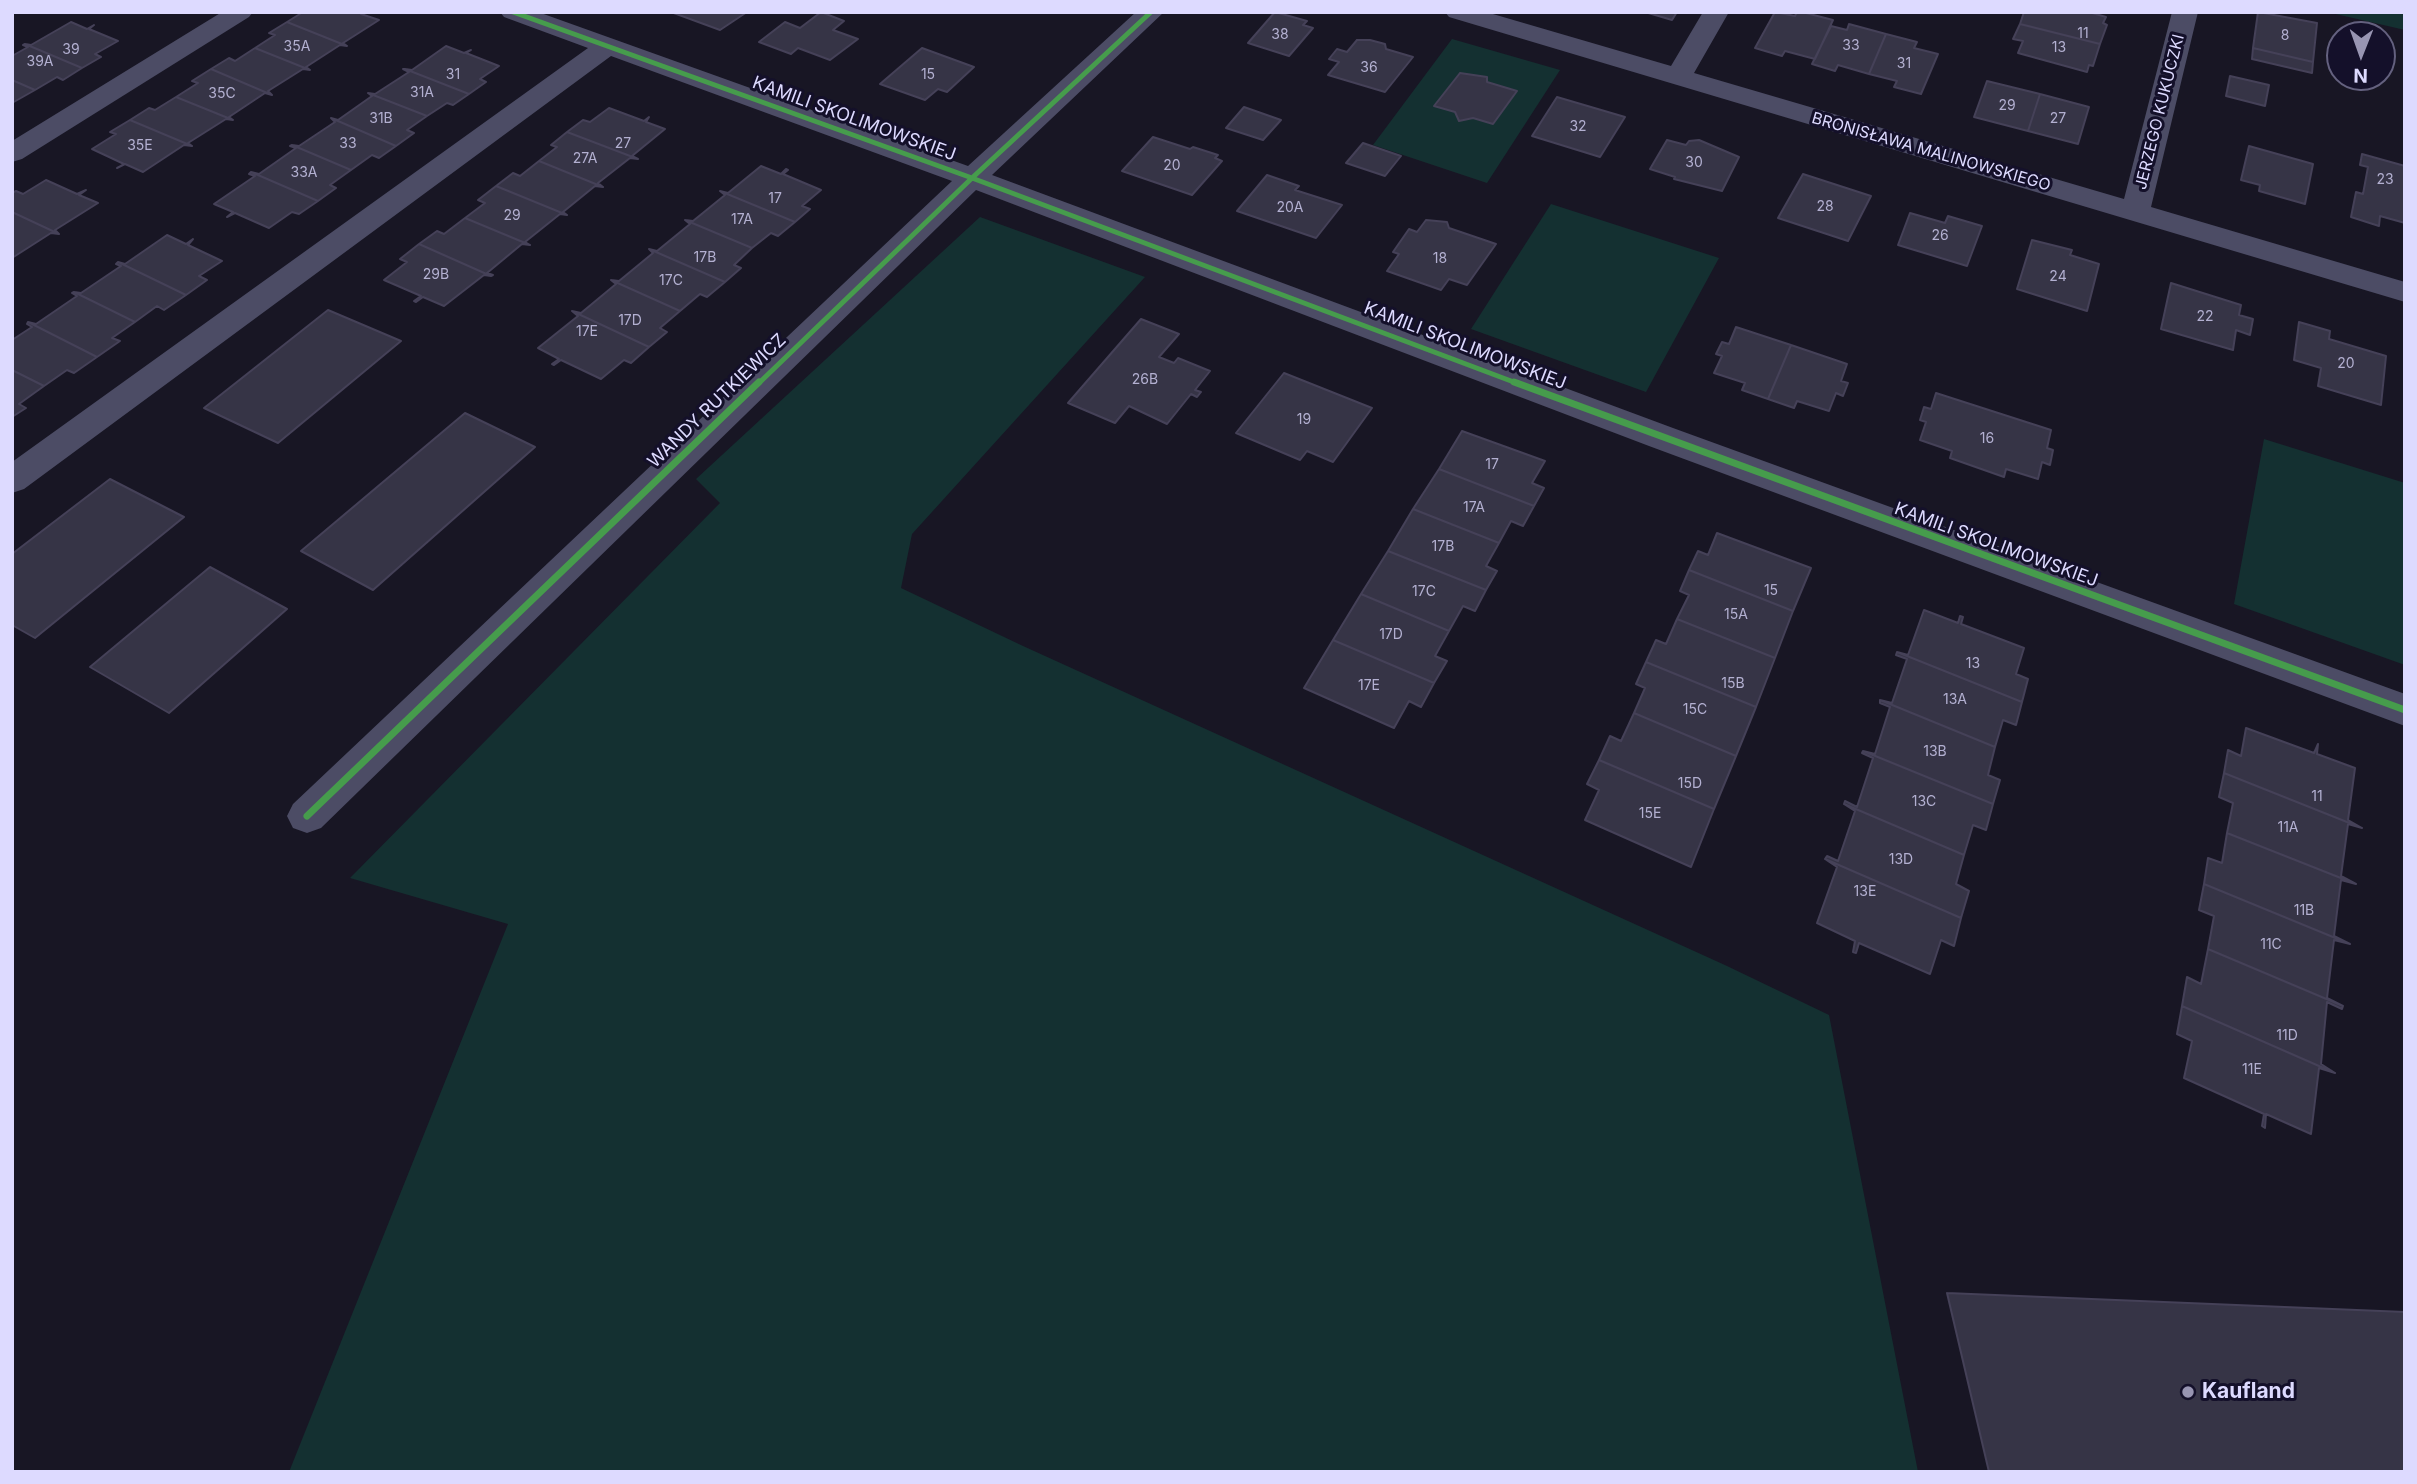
<!DOCTYPE html>
<html>
<head>
<meta charset="utf-8">
<style>
	body { margin:0 }
	#map { position:relative; width:2417px; height:1484px; overflow:hidden; background:#181624; font-family:Inter,sans-serif }
	canvas { display:block }
	.frame { position:absolute; inset:0; border:14px solid #dddaff; pointer-events:none }
	.north { position:absolute; left:2326px; top:21px; width:70px; height:70px; box-sizing:border-box; background:#14102a; border:2px solid #64617f; border-radius:50%; rotate:181deg; font-size:19px; font-weight:700; line-height:28px; text-align:center; color:#dddaff }
	.north::after { content:''; display:block; margin:auto; width:24px; height:32px; background:#9895b2; clip-path:polygon(50% 0,100% 100%,50% 72%,0 100%) }
</style>
</head>
<body>
<div id="map">
<canvas width="2417" height="1484"></canvas>
<div class="frame"></div>
<div class="north">N</div>
</div>
<script>
const ctx = document.querySelector('canvas').getContext('2d');
ctx.lineJoin = 'round';
function fillPath(path, color) { ctx.fillStyle = color; ctx.fill(path, 'evenodd'); }
const toPath = rows => new Path2D(rows.map(r => 'M' + r).join(''));
function strokePath(path, color, width, dash) { ctx.strokeStyle = color; ctx.lineWidth = width; ctx.lineCap = dash ? 'butt' : 'round'; ctx.setLineDash(dash || []); ctx.stroke(path); }
function label(font, color, halo, rows, align = 'center') {
  ctx.font = font + ' Inter,sans-serif'; ctx.lineWidth = 6; ctx.setLineDash([]); ctx.textBaseline = 'middle'; ctx.strokeStyle = halo; ctx.fillStyle = color; for (const [text, x, y, turn = 0] of rows) {
    ctx.save(); ctx.translate(x, y); ctx.rotate((+turn || 0) * Math.PI / 180); ctx.textAlign = isNaN(turn) ? turn : align; if (halo) ctx.strokeText(text, 0, 0); ctx.fillText(text, 0, 0); ctx.restore();
  }
}
const green = toPath([
	[2327,12,2405,12,2405,30],
	[1452,39,1560,70,1487,183,1373,145],
	[1551,204,1719,258,1646,392,1471,329],
	[980,217,1145,277,912,534,901,588,1023,646,1727,966,1829,1015,1918,1472,289,1472,508,924,350,878,720,503,696,479],
	[2264,439,2405,483,2405,665,2234,604]
]);
const building = toPath([
	[303,12,364,12,361,14,379,20,343,43,347,46,287,22,303,12],
	[671,12,747,12,720,30,671,12],
	[821,12,844,21,833,30,858,39,830,60,798,48,791,54,759,42,785,22,800,28,821,12],
	[1275,12,1307,21,1303,25,1313,28,1289,56,1248,43,1275,12],
	[1645,12,1677,12,1672,20,1645,12],
	[1775,12,1795,16,1797,12,1802,12,1833,20,1815,59,1785,51,1782,56,1755,48,1775,12],
	[2024,12,2089,12,2106,17,2103,23,2107,25,2100,44,2020,24,2024,12],
	[2258,12,2317,23,2313,62,2253,48,2258,12],
	[71,22,87,29,94,25,89,29,118,41,95,54,101,57,82,68,25,44,31,45,71,22],
	[287,22,347,46,340,45,306,67,310,70,255,48,275,35,269,33,287,22],
	[1849,24,1886,34,1869,74,1838,65,1835,71,1812,64,1831,26,1847,30,1849,24],
	[2020,24,2100,44,2093,66,2089,65,2087,72,2018,53,2023,41,2013,39,2020,24],
	[1886,34,1917,42,1914,48,1938,54,1921,94,1894,87,1897,81,1869,74,1886,34],
	[1357,40,1370,40,1385,44,1386,49,1413,57,1385,92,1328,75,1339,62,1329,59,1337,49,1347,52,1357,40],
	[25,44,82,68,63,80,57,77,35,90,12,80,12,56,28,47,23,45,25,44],
	[446,46,464,53,471,50,466,53,499,66,480,79,486,82,469,94,405,69,412,70,446,46],
	[255,48,310,70,303,69,268,91,272,95,211,69,229,58,235,61,255,48],
	[922,48,974,67,947,92,938,89,925,100,880,84,922,48],
	[2253,48,2313,62,2312,73,2252,59,2253,48],
	[211,69,272,95,265,93,229,117,233,120,176,97,198,83,192,81,211,69],
	[403,69,405,69,469,94,453,105,447,103,427,116,368,93,375,94,409,72,403,69],
	[1460,73,1487,77,1487,82,1517,91,1493,124,1473,118,1459,121,1455,112,1434,106,1460,73],
	[2230,76,2269,85,2265,106,2226,96,2230,76],
	[12,80,35,90,12,103,12,80],
	[1987,81,2040,94,2028,131,1974,117,1987,81],
	[368,93,427,116,407,130,414,133,396,146,331,118,338,120,372,96,368,93],
	[2040,94,2089,107,2078,144,2028,131,2040,94],
	[176,97,233,120,226,119,188,143,192,146,130,120,149,108,155,110,176,97],
	[1557,97,1625,117,1600,157,1532,136,1557,97],
	[1244,107,1281,120,1263,140,1226,128,1244,107],
	[609,108,644,121,649,117,646,122,665,129,632,156,638,159,567,132,583,120,590,122,609,108],
	[331,118,396,146,379,158,372,155,351,170,292,145,299,146,335,122,331,118],
	[130,120,192,146,184,145,143,172,125,164,117,168,124,164,92,149,116,134,110,132,130,120],
	[567,132,638,159,630,158,598,183,603,187,539,161,557,147,551,145,567,132],
	[1153,137,1190,149,1193,147,1218,155,1215,158,1222,161,1192,195,1122,171,1153,137],
	[1667,140,1686,145,1689,141,1699,140,1739,157,1722,191,1674,179,1675,177,1650,169,1667,140],
	[1363,143,1401,156,1385,176,1346,163,1363,143],
	[292,145,351,170,330,185,336,188,318,201,251,172,259,174,296,148,290,146,292,145],
	[2249,146,2313,164,2305,204,2259,191,2260,185,2241,180,2249,146],
	[2362,154,2405,166,2405,223,2380,216,2379,226,2351,217,2356,192,2363,194,2368,167,2360,165,2362,154],
	[539,161,603,187,595,186,563,212,567,215,496,186,513,173,520,176,539,161],
	[761,166,781,174,786,169,788,170,783,174,821,190,802,206,810,209,795,222,720,191,728,193,761,166],
	[251,172,318,201,299,214,292,212,269,228,235,213,227,217,233,212,214,204,255,176,249,174,251,172],
	[1803,174,1871,196,1848,241,1778,218,1803,174],
	[1267,175,1299,186,1295,190,1342,205,1316,238,1237,211,1267,175],
	[46,180,77,194,86,190,79,195,98,203,55,230,59,234,12,212,12,193,16,191,23,194,46,180],
	[496,186,567,215,560,214,525,242,530,245,465,218,485,203,478,200,496,186],
	[720,191,795,222,778,236,771,233,752,248,685,220,693,221,725,195,720,191],
	[12,212,59,234,51,233,12,258,12,212],
	[1910,213,1945,223,1948,216,1982,226,1967,266,1898,245,1910,213],
	[465,218,530,245,522,244,487,273,493,275,491,276,419,244,437,231,444,234,465,218],
	[685,220,752,248,734,265,741,268,725,282,649,249,657,251,690,224,685,220],
	[1426,220,1447,222,1449,228,1496,244,1467,285,1449,279,1441,290,1387,271,1399,254,1393,252,1409,229,1417,232,1426,220],
	[167,235,186,244,193,239,188,245,222,261,199,276,207,280,186,295,118,262,125,264,167,235],
	[2032,240,2072,250,2070,255,2099,264,2087,311,2017,289,2032,240],
	[419,244,491,276,484,275,444,306,423,297,416,302,414,301,421,296,384,280,407,262,400,259,419,244],
	[649,249,725,282,707,297,700,294,680,311,611,280,619,281,653,253,649,249],
	[118,262,186,295,164,310,157,306,135,322,74,292,81,293,121,266,116,264,118,262],
	[611,280,680,311,660,328,667,332,649,347,572,311,581,313,616,284,611,280],
	[2171,283,2241,305,2239,315,2253,319,2250,335,2236,330,2233,350,2161,329,2171,283],
	[74,292,135,322,112,338,120,341,97,357,28,322,36,324,77,296,72,293,74,292],
	[328,310,401,341,278,443,204,408,328,310],
	[572,311,649,347,631,363,624,360,601,379,561,360,554,365,552,364,559,359,538,348,578,316,572,311],
	[1141,319,1179,334,1159,357,1174,363,1178,358,1210,371,1195,390,1201,392,1197,397,1191,394,1167,424,1129,406,1115,423,1068,403,1141,319],
	[28,322,97,357,74,373,67,370,44,386,12,370,12,340,32,327,27,324,28,322],
	[2299,322,2330,331,2329,339,2386,356,2381,405,2318,386,2321,368,2294,360,2299,322],
	[1736,327,1791,345,1768,399,1742,390,1745,383,1714,373,1722,356,1716,354,1722,342,1729,344,1736,327],
	[1791,345,1847,364,1841,381,1848,383,1843,396,1836,393,1829,411,1797,401,1794,408,1768,399,1791,345],
	[12,370,44,386,19,404,26,408,12,417,12,370],
	[1284,373,1372,408,1333,462,1307,451,1300,460,1236,433,1284,373],
	[1936,393,2051,430,2047,448,2053,450,2050,465,2042,462,2038,479,2006,469,2004,477,1950,458,1952,451,1920,440,1926,422,1920,420,1924,407,1931,409,1936,393],
	[465,413,535,447,373,590,301,551,465,413],
	[1462,431,1545,461,1532,483,1544,488,1534,506,1439,469,1462,431],
	[1439,469,1534,506,1523,526,1511,521,1499,543,1413,509,1439,469],
	[110,479,184,517,35,638,12,625,12,554,110,479],
	[1413,509,1499,543,1486,566,1497,571,1486,590,1388,551,1413,509],
	[1717,533,1811,568,1793,611,1689,570,1698,551,1708,555,1717,533],
	[1388,551,1486,590,1475,611,1463,606,1449,631,1361,594,1388,551],
	[210,567,287,609,169,713,90,667,210,567],
	[1689,570,1793,611,1775,658,1677,619,1689,595,1680,591,1689,570],
	[1361,594,1449,631,1435,656,1447,661,1434,683,1333,640,1361,594],
	[1924,610,1958,623,1960,616,1963,617,1961,624,2024,648,2016,674,2028,679,2022,702,1897,652,1908,655,1924,610],
	[1677,619,1775,658,1756,707,1646,662,1656,640,1666,644,1677,619],
	[1333,640,1434,683,1421,707,1409,701,1394,728,1304,688,1333,640],
	[1897,652,2022,702,2016,725,2003,720,1995,747,1880,700,1892,703,1907,659,1896,655,1897,652],
	[1646,662,1756,707,1736,756,1634,713,1645,688,1636,684,1646,662],
	[1880,700,1995,747,1988,775,2000,780,1993,804,1863,751,1875,754,1890,707,1880,703,1880,700],
	[1634,713,1736,756,1714,809,1599,760,1610,736,1621,741,1634,713],
	[2246,728,2314,753,2318,744,2317,754,2355,768,2348,820,2362,828,2224,773,2228,750,2241,756,2246,728],
	[1863,751,1993,804,1986,830,1973,825,1964,855,1844,804,1845,801,1857,807,1873,758,1862,753,1863,751],
	[1599,760,1714,809,1691,867,1585,820,1599,790,1587,784,1599,760],
	[2224,773,2362,828,2348,824,2341,876,2356,884,2227,833,2233,803,2219,797,2224,773],
	[1844,804,1964,855,1956,884,1969,891,1961,918,1825,859,1827,856,1838,861,1855,811,1844,804],
	[2227,833,2356,884,2341,880,2334,936,2350,944,2204,884,2208,858,2222,863,2227,833],
	[1825,859,1961,918,1954,946,1941,940,1930,974,1859,943,1856,953,1853,952,1855,941,1817,923,1837,867,1825,859],
	[2204,884,2350,944,2334,940,2327,998,2343,1006,2208,949,2214,916,2199,910,2204,884],
	[2208,949,2343,1006,2342,1009,2327,1002,2321,1064,2335,1073,2182,1006,2187,977,2201,984,2208,949],
	[2182,1006,2335,1073,2319,1068,2311,1134,2266,1114,2265,1128,2262,1126,2264,1114,2184,1078,2192,1041,2177,1034,2182,1006],
	[1947,1293,2405,1312,2405,1472,1989,1472,1947,1293]
]);
const street = toPath([
	[222,12,253,12,249,17,22,159,12,162,12,141,222,12],
	[500,12,538,12,968,166,1136,12,1164,12,992,175,1673,428,2405,694,2405,726,1649,446,976,190,321,828,307,833,293,828,287,816,293,804,952,181,611,56,24,489,12,493,12,462,588,48,504,17,500,12],
	[1445,12,1486,12,1671,66,1703,12,1729,12,1694,73,2124,199,2172,12,2198,12,2151,207,2405,282,2405,302,1449,17,1445,12]
]);
const cyclewayFar1 = toPath([
	[513,12,972,178,1519,384],
	[758,384,972,178,1151,12]
]);
const cycleway = toPath([
	[1514,382,2405,710],
	[307,816,759,382]
]);
const markers = [
	[2188,1392,7,"#9895b2"]
];
const numberNames = [
	["11",2083,34],
	["38",1280,35],
	["8",2285,36],
	["33",1851,46],
	["35A",297,47],
	["13",2059,48],
	["39",71,50],
	["39A",40,62],
	["31",1904,64],
	["36",1369,68],
	["31",453,75],
	["15",928,75],
	["31A",422,93],
	["35C",222,94],
	["29",2007,106],
	["31B",381,119],
	["27",2058,119],
	["32",1578,127],
	["33",348,144],
	["27",623,144],
	["35E",140,146],
	["27A",585,159],
	["30",1694,163],
	["20",1172,166],
	["33A",304,173],
	["23",2385,180],
	["17",775,199],
	["28",1825,207],
	["20A",1290,208],
	["29",512,216],
	["17A",742,220],
	["26",1940,236],
	["17B",705,258],
	["18",1440,259],
	["29B",436,275],
	["24",2058,277],
	["17C",671,281],
	["22",2205,317],
	["17D",630,321],
	["17E",587,332],
	["20",2346,364],
	["26B",1145,380],
	["19",1304,420],
	["16",1987,439],
	["17",1492,465],
	["17A",1474,508],
	["17B",1443,547],
	["15",1771,591],
	["17C",1424,592],
	["15A",1736,615],
	["17D",1391,635],
	["13",1973,664],
	["15B",1733,684],
	["17E",1369,686],
	["13A",1955,700],
	["15C",1695,710],
	["13B",1935,752],
	["15D",1690,784],
	["11",2317,797],
	["13C",1924,802],
	["15E",1650,814],
	["11A",2288,828],
	["13D",1901,860],
	["13E",1865,892],
	["11B",2304,911],
	["11C",2271,945],
	["11D",2287,1036],
	["11E",2252,1070]
];
const farStreetnames = [
	["JERZEGO KUKUCZKI",2160,112,-76],
	["BRONISŁAWA MALINOWSKIEGO",1931,152,16]
];
const streetNames = [
	["KAMILI SKOLIMOWSKIEJ",854,119,20],
	["KAMILI SKOLIMOWSKIEJ",1465,346,21],
	["WANDY RUTKIEWICZ",717,401,-44],
	["KAMILI SKOLIMOWSKIEJ",1996,545,20]
];
const nearPoinames = [
	["Kaufland",2202,1392]
];
fillPath(green, '#143031');
fillPath(building, '#363446');
strokePath(building, '#454158', 2);
fillPath(street, '#4c4c65');
strokePath(cyclewayFar1, '#469c4c', 5);
strokePath(cycleway, '#469c4c', 7);
for (const [x, y, r, color] of markers) { const dot = new Path2D(); dot.arc(x, y, r, 0, 2 * Math.PI); ctx.fillStyle = color; ctx.fill(dot); strokePath(dot, '#14102a', 2.5); }
label('14px', '#b3b0d1', null, numberNames);
label('16px', '#dddaff', '#14102a', farStreetnames);
label('18px', '#dddaff', '#14102a', streetNames);
label('bold 21px', '#dddaff', '#14102a', nearPoinames, 'left');
</script>
</body>
</html>
